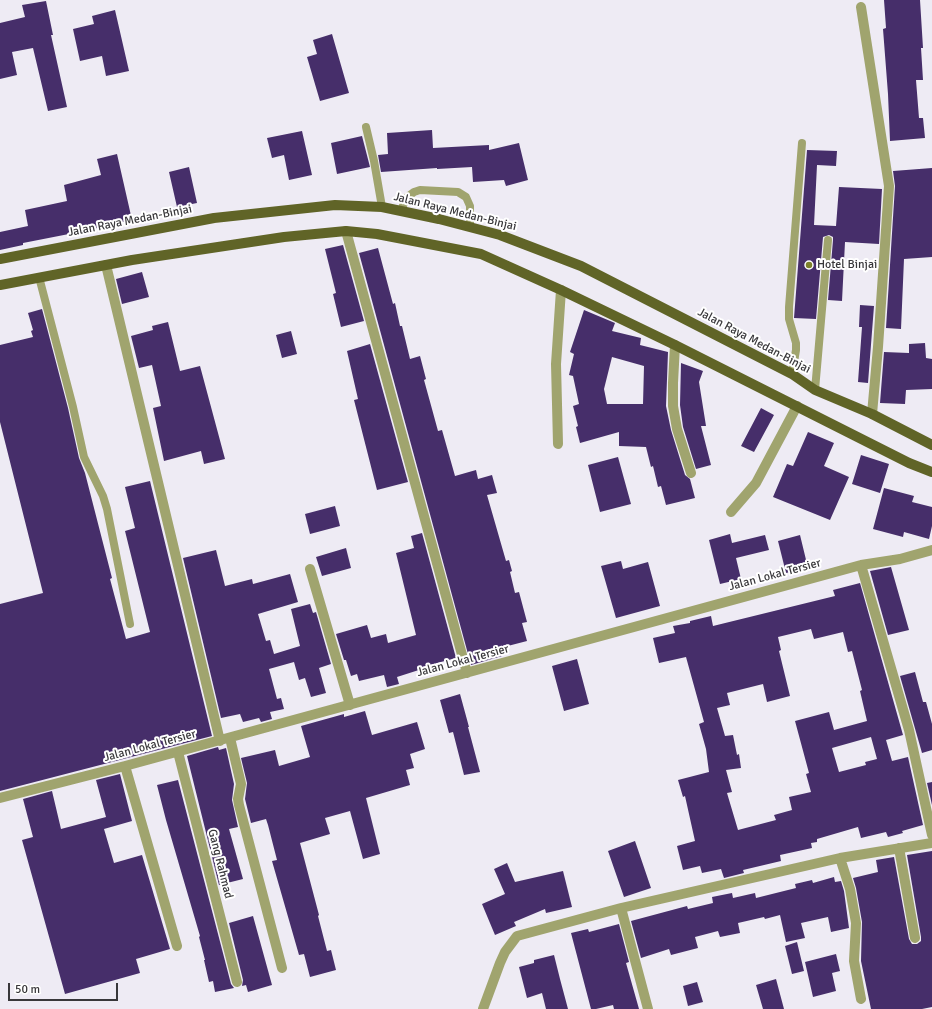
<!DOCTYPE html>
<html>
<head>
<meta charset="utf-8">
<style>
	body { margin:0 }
	#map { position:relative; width:932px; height:1009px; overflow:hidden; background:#eeebf4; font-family:Signika,sans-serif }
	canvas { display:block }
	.scale { position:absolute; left:8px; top:983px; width:110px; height:18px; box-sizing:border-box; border:2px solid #38373a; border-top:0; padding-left:5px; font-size:12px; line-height:14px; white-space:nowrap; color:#38373a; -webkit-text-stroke:3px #fff; paint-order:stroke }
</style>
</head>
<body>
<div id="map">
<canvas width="932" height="1009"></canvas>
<div class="scale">50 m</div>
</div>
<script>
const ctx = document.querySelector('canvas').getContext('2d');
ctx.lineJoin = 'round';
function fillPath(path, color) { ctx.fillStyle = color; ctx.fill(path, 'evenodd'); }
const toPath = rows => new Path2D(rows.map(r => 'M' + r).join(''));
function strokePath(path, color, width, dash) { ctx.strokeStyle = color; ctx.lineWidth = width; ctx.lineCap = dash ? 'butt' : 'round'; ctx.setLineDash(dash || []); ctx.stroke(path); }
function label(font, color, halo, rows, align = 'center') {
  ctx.font = font + ' Signika,sans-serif'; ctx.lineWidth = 4; ctx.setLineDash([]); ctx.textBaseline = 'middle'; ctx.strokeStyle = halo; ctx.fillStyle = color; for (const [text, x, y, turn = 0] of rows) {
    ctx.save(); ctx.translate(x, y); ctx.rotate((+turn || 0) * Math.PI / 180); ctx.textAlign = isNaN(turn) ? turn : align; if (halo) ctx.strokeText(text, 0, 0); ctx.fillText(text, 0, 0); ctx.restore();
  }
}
const building = toPath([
	[884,0,920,0,923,48,921,48,923,80,916,80,919,118,923,118,925,138,890,141,888,94,883,29,886,28],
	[46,1,53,35,51,35,67,107,48,111,33,48,12,52,17,75,0,79,0,23,25,17,22,5],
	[115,10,129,71,106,76,102,56,80,61,73,29,94,24,92,16],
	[332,34,349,93,320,101,307,57,317,54,313,40],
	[432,130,433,148,489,145,489,150,519,143,528,180,506,186,504,180,473,182,472,167,437,169,437,168,381,172,378,155,388,154,387,133],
	[302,131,312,175,289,180,284,155,272,158,267,138],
	[362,136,370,167,337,174,331,143],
	[807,150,837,151,836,166,817,165,814,225,836,226,839,187,882,189,879,244,845,242,842,301,828,300,833,240,833,237,829,235,823,237,816,319,794,318],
	[117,154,132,220,93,229,94,231,75,235,74,233,23,243,23,245,0,250,0,232,28,226,25,210,67,201,64,185,101,175,97,159],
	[189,167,197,203,177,207,169,172],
	[932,168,932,257,904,259,901,329,886,328,895,186,893,171],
	[343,245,364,321,341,327,333,294,336,293,325,249],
	[378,248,393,304,395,303,400,326,402,326,410,359,420,356,426,379,424,380,432,409,438,431,442,430,455,476,476,470,478,479,492,475,497,493,487,495,506,561,509,560,512,571,510,572,515,593,519,592,527,622,522,623,527,641,500,648,502,656,471,665,359,253],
	[142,272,149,297,122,304,116,279],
	[860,305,874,306,868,383,858,382,862,327,859,327],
	[42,309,68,408,79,458,85,473,112,578,110,579,126,639,150,632,125,531,135,528,125,487,150,481,212,736,0,791,0,604,43,593,0,422,0,345,33,337,31,331,33,330,28,313],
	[584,310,615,323,612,331,641,338,640,345,668,352,666,406,671,430,685,475,690,479,695,498,666,505,661,486,658,487,653,466,651,467,646,447,619,446,619,432,580,443,576,427,578,426,573,406,579,404,573,376,569,375,574,354,570,352],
	[612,357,644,366,643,404,607,404,604,389],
	[168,322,180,371,200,366,225,459,204,464,201,451,164,461,153,408,161,406,152,365,139,368,131,336,153,330,152,326],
	[291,331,297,354,282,358,276,335],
	[925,343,926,358,932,359,932,389,906,390,905,404,880,403,884,352,909,353,909,344],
	[370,344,408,482,377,490,354,400,358,399,347,351],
	[681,363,703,371,699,382,706,426,701,426,711,465,696,469,683,427,680,405],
	[761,408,774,415,754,452,741,446],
	[808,432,834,443,824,466,849,477,830,520,773,497,787,464,793,466],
	[861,455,889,464,880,493,852,484],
	[618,457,631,504,600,512,588,465],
	[884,488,914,496,912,502,932,507,932,526,929,539,904,532,903,537,873,529],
	[335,506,340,526,310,534,305,514],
	[422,533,456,658,422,667,422,669,397,677,399,684,387,687,384,675,359,681,357,674,351,676,346,660,344,660,336,634,367,625,371,638,386,634,388,643,416,635,396,553,414,548,411,536],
	[730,534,732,543,765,535,769,550,736,558,741,579,720,584,709,540],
	[800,535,808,568,786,573,778,541],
	[346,548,351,568,322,576,316,557],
	[216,550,225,586,252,579,253,584,290,574,298,602,258,614,266,641,270,640,274,654,300,646,291,609,310,604,313,613,316,612,331,664,319,668,326,693,311,697,305,678,299,680,294,662,269,669,277,699,281,698,284,709,270,712,272,719,261,722,259,718,243,722,240,714,221,718,183,558],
	[621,561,623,569,648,562,660,606,616,618,601,566],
	[891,567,909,630,888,635,870,571],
	[860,583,903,735,886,740,892,761,908,757,923,825,902,831,903,833,888,837,886,832,861,838,858,827,817,839,817,842,811,843,812,848,780,855,781,861,743,870,744,873,724,878,721,869,702,873,700,866,683,870,677,846,695,841,685,796,683,797,678,780,709,772,706,749,699,724,704,722,686,657,659,663,653,638,675,633,673,626,690,623,690,621,711,616,713,626,835,596,833,590],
	[811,629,814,639,843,632,848,652,852,651,862,690,860,691,867,721,834,730,829,712,795,721,809,773,806,774,811,792,789,797,792,810,774,815,776,820,738,830,727,793,732,792,726,770,741,768,739,754,737,755,733,735,725,736,717,708,730,705,727,693,763,684,767,702,790,696,779,651,781,650,778,637],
	[871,737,877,759,865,762,866,765,839,772,832,748],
	[577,659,589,704,564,711,552,666],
	[915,672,923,702,926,702,932,724,932,750,922,753,900,676],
	[460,694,469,727,468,727,480,772,464,775,453,732,449,733,440,700],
	[365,711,372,735,417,722,425,749,410,754,414,768,406,770,410,785,366,798,380,854,363,859,350,811,325,818,330,834,300,843,319,915,318,916,327,951,331,950,336,970,310,977,304,954,299,955,272,861,277,860,268,825,266,819,251,823,245,799,247,783,241,758,275,750,279,766,310,757,301,726,344,714,344,717],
	[218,747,219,750,226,748,234,784,232,800,238,827,229,829,243,879,219,885,187,756],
	[120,774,132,821,104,829,114,863,142,855,170,949,136,959,140,973,65,994,22,840,33,837,23,799,52,791,61,829,106,817,96,780],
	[178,780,231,984,234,988,215,992,213,981,209,982,204,960,205,960,199,937,200,936,166,820,157,785],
	[932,782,932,805,927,783],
	[635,841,651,888,624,897,608,851],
	[932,851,932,1007,922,1009,871,1009,861,961,862,922,856,888,853,878,878,872,876,860,894,857,909,939,912,944,917,944,921,941,921,937,907,855],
	[507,863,515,882,563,871,572,907,546,913,545,909,514,922,516,926,495,935,482,904,505,894,494,869],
	[834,877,835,882,841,881,844,891,849,928,831,932,828,917,801,923,805,938,786,942,780,915,765,919,764,917,738,923,740,933,720,937,718,931,695,937,698,948,671,955,669,949,641,958,631,921,687,906,688,909,713,903,712,897,732,893,733,898,755,893,756,898,796,888,795,884,812,880,813,883],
	[253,916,272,985,248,992,246,985,242,986,243,980,229,923],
	[619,924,629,962,626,963,639,1009,614,1009,613,1005,596,1009,591,1009,571,933,588,929,589,932],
	[797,942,804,971,792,974,785,946],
	[836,954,840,971,832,973,836,991,813,997,805,962],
	[554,955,560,979,568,1009,546,1009,542,993,527,998,519,967,534,963,534,960],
	[776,979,784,1009,763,1009,756,985],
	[697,982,703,1002,688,1006,683,986]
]);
const service = toPath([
	[366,127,374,161,382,207],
	[401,211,406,198,414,192,420,190,458,192,466,197,470,206,470,227],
	[39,277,73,407,84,457,103,496,107,509,130,624],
	[792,374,796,350,796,343,789,319,789,307,802,143],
	[815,390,828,240]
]);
const minor = toPath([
	[861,7,889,186,878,347,872,414],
	[346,231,467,673],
	[106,265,220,741],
	[675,345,673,383,673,406,677,429,691,473],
	[558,444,556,364,561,290],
	[731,512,756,483,797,406],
	[861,565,909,730,932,835],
	[310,569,350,705],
	[230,738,241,784,238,799,239,805,282,968],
	[178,752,237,982],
	[125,766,177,946],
	[0,798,125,766,861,565,900,559,932,550],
	[899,848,915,938],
	[840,858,850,889,856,923,854,961,861,999],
	[621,908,648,1009],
	[483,1009,500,963,505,952,517,936,621,908,840,858,932,843]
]);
const primary = toPath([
	[0,259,214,218,335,205,382,207,439,219,500,235,581,266,792,374,815,390,872,414,932,445],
	[0,285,132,260,284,237,346,231,377,234,481,254,561,290,675,345,909,463,932,472]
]);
const markers = [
	[809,265,4,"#7d812b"]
];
const streetNames = [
	["Jalan Raya Medan-Binjai",455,212,14],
	["Jalan Raya Medan-Binjai",130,221,-11],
	["Jalan Raya Medan-Binjai",754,341,28],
	["Jalan Lokal Tersier",775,575,-15],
	["Jalan Lokal Tersier",463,661,-15],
	["Jalan Lokal Tersier",150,746,-15],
	["Gang Rahmad",220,864,76]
];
const poiNames = [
	["Hotel Binjai",817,265]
];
fillPath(building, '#462e6a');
strokePath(service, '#a0a46e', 8);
strokePath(minor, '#a0a46e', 10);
strokePath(primary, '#606427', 10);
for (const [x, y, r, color] of markers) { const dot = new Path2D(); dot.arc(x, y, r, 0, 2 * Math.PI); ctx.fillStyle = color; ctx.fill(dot); strokePath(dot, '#fff', 1.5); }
label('12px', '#38373a', '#fff', streetNames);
label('12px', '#38373a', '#fff', poiNames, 'left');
</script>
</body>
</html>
